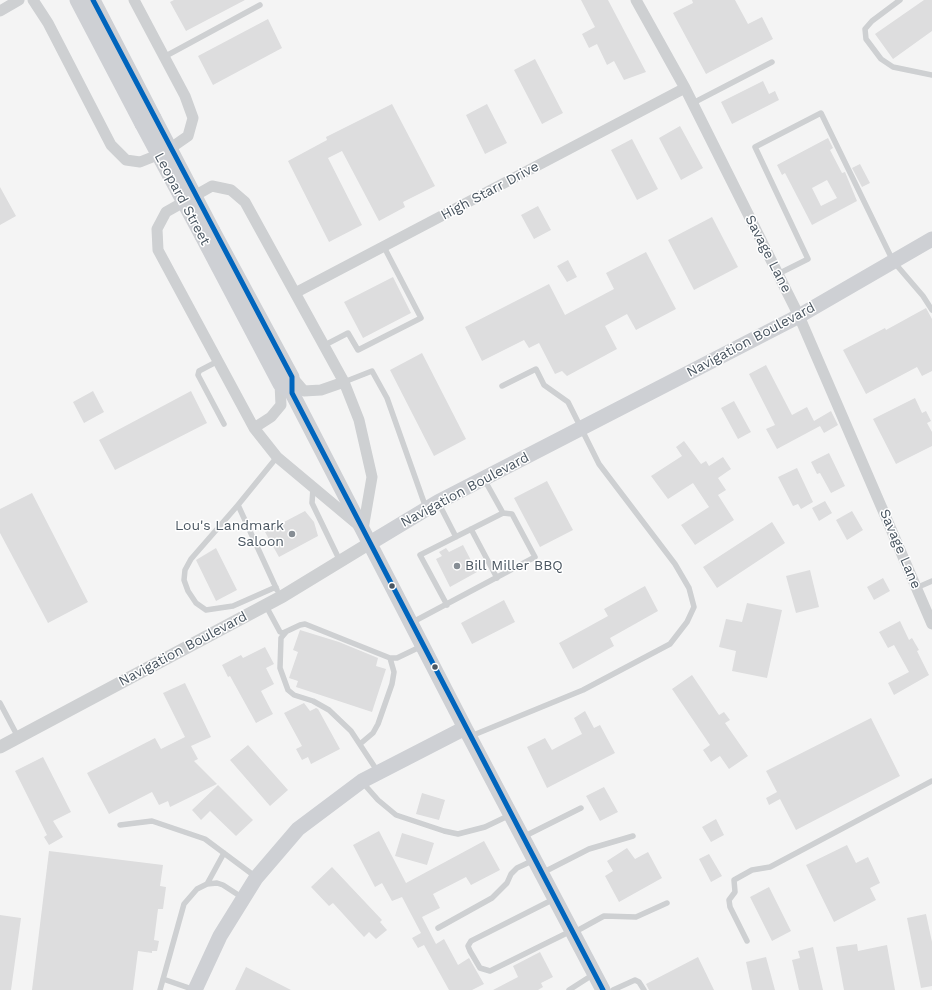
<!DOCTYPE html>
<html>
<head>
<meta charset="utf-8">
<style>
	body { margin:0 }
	canvas { display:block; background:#f4f4f4 }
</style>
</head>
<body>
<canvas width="932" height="990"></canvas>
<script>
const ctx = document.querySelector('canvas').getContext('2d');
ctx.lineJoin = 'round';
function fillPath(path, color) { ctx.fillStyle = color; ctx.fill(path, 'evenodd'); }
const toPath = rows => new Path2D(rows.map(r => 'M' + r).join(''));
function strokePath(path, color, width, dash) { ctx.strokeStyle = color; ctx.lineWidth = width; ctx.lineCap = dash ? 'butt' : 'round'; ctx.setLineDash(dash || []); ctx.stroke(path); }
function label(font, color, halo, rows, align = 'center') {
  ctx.font = font + ' "Work Sans",sans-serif'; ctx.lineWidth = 3; ctx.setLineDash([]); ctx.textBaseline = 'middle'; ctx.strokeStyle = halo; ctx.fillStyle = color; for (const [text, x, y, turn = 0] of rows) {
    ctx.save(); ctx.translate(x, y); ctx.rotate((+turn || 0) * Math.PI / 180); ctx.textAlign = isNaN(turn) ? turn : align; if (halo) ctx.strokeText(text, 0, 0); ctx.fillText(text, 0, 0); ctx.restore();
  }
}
const building = toPath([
	[174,0,245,0,186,31,170,2],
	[581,0,608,0,646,72,624,80,614,61,607,65,597,44,589,48,582,34,595,27],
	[692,0,735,0,748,24,762,17,773,39,706,74,673,13,693,3],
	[924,0,932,0,932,31,893,59,875,34],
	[268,19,282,48,213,85,198,56],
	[535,59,563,113,542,124,514,70],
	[763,81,769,94,775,91,779,100,732,124,721,102],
	[392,104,435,186,403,202,405,207,379,221,342,151,328,158,362,225,329,242,288,161,327,140,326,137],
	[487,104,507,143,485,154,466,115],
	[680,126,703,168,681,180,659,138],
	[828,138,833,148,830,150,842,173,845,172,857,201,812,225,785,173,782,175,777,165],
	[827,180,837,198,821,206,812,188],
	[632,139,658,189,637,200,611,150],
	[860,164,870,183,862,187,852,168],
	[0,187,16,216,0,225],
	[538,206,551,230,534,239,521,215],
	[712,217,738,267,694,290,668,240],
	[646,252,676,309,636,330,627,314,605,326,617,349,567,376,562,371,555,374,539,343,529,348,524,340,482,361,465,327,549,284,565,315,614,289,606,273],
	[568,260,577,277,567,282,557,266],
	[393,277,411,313,363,338,344,302],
	[926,308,932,319,932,371,922,376,917,367,866,394,843,350,885,328,886,330],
	[422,353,466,439,434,456,390,370],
	[766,365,792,415,807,407,814,421,831,411,838,425,824,433,820,426,777,449,766,429,775,425,749,374],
	[93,391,104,412,84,423,73,402],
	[191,391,207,423,115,470,99,440],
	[915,398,922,413,926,411,931,421,927,423,932,432,932,446,896,464,873,419],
	[734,401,751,432,738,439,721,408],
	[684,441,701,464,706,461,709,466,723,457,731,469,718,478,726,490,718,495,734,520,695,545,681,525,709,507,693,483,668,499,651,476,682,456,676,447],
	[829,453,845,486,831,493,820,473,817,474,811,462],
	[797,468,813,502,801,509,798,504,793,506,778,477],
	[547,481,573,530,540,547,514,498],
	[32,493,88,602,48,623,0,533,0,509],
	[825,501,832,513,819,521,812,508],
	[305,511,314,522,318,536,279,557,265,532],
	[852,511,863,530,847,540,836,520],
	[772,522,785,543,717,588,703,567],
	[463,545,477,572,450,587,436,559,442,556,439,552,446,548,449,552],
	[216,548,237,590,216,601,196,560],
	[810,570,819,607,796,613,786,576],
	[883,578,890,591,874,600,867,587],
	[645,586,658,611,610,638,614,646,573,669,559,643,608,616,604,609],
	[504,600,515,622,472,644,461,623],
	[747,603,782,610,767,678,732,671,736,651,719,647,726,619,742,622],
	[900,621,909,640,912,638,919,650,917,651,929,675,894,695,888,683,909,672,894,645,888,648,879,632],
	[300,630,339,642,378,658,376,666,386,669,372,712,296,687,298,681,289,678,298,652,293,650],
	[265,647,274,664,266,668,274,684,261,691,273,714,256,723,230,676,228,677,222,665,241,655,243,658],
	[692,675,719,715,724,712,730,720,725,723,748,756,729,769,720,756,711,762,703,750,710,745,672,689],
	[185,683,211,737,191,746,198,759,194,761,217,784,170,807,168,801,159,805,152,792,109,814,87,773,155,738,161,749,185,737,163,693],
	[304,703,310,711,316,708,318,709,340,749,311,764,308,757,302,760,296,749,302,746,284,713],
	[585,711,594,728,600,725,615,753,547,788,527,747,545,738,552,750,582,734,574,718],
	[871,718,900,776,796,830,780,799,769,805,766,798,777,792,766,771],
	[248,745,288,790,270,806,230,760],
	[43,757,71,812,53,821,63,837,49,845,44,837,47,835,15,771],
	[218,785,253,820,236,836,210,811,201,820,192,810],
	[604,787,618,812,600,821,586,796],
	[422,793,445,800,439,820,416,814],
	[716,819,724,835,711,842,702,827],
	[379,831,406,883,484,841,500,870,471,885,466,877,433,894,440,908,422,917,436,944,444,939,458,965,469,958,484,984,472,990,449,990,424,945,418,948,412,938,421,933,402,897,392,901,382,883,375,887,353,845],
	[402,833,434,843,427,865,395,856],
	[847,845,856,863,868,857,880,883,870,888,876,900,834,922,806,865],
	[627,848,635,859,648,852,662,878,619,902,605,876,613,871,607,861],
	[49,851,163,865,160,886,166,887,163,909,158,909,154,940,159,941,157,951,152,951,152,953,138,951,133,990,32,990],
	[709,854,722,876,711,882,699,859],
	[332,867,382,920,380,922,387,930,376,939,369,932,364,937,333,903,329,906,311,887],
	[769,887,791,931,772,941,750,897],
	[926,914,932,942,932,986,921,988,907,918],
	[0,915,21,918,11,990,0,990],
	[857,944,858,951,887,945,895,990,844,990,836,947],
	[813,947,823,990,799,990,792,960,800,958,798,951],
	[540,952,553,977,541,983,543,987,538,990,493,990,518,977,513,966],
	[698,957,714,990,649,990,646,984],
	[766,957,775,990,752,990,746,962],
	[246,967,291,990,235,990]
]);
const service = toPath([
	[900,0,872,21,865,29,866,39,881,59,893,67,932,75],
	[164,57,260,5],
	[693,103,772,62],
	[778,274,808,259,755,147,821,113,893,261,923,296,932,310],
	[323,346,348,333,358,350,421,318,384,247],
	[218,361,199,371,198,375,224,424],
	[344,382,372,371,387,398,426,508],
	[277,457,238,505,277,590],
	[313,488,312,503,340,561],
	[438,502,456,537],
	[238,505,191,559,185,570,184,580,188,591,196,603,206,610,233,606,276,587],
	[471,529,497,578],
	[916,588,932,581],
	[447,605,420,555,503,513],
	[266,606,280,632,283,633,300,625,305,624,390,658,397,658,422,646],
	[411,623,535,557,512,514,503,513,484,479],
	[286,632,281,638,280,668,288,690,294,695,313,701,329,710,351,731,378,772],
	[0,703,18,737],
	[471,736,583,690,670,644,687,622,694,607,689,588,675,564,599,464,568,402,544,385,536,369,502,386],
	[360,744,373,733,378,724,392,684,394,672,390,658],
	[363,783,378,800,396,815,444,831,458,834,485,827,510,815],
	[120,825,152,821,205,839,256,877],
	[523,837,581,808],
	[542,873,589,849,633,836],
	[207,884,224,853],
	[554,899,471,941,468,946,470,951,480,968,490,971,571,931],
	[438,928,492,898,507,883,511,874,517,868,534,860],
	[573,933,604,916,636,917,667,903],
	[747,941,730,907,729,900,735,892,734,880,752,870,770,867,932,781],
	[163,979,195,990],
	[160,990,184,904,197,889,207,884,217,883,223,885,243,898],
	[569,990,594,974],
	[613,990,635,980,639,982,644,990]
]);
const minor = toPath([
	[33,0,48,23,111,145,126,160,140,162,165,152,188,136,193,118,185,96,134,0],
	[636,0,685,88,799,316,932,624],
	[0,11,19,0],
	[212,186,231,190,245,202,344,382,359,420,372,477,363,529,277,457,254,428,158,250,157,229,166,212,212,186],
	[295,293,685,88],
	[292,377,304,391,321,390,344,382],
	[254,428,271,417,281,405,280,384]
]);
const tertiary = toPath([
	[0,747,283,596,370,543]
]);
const secondary = toPath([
	[77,0,142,124],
	[93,0,154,118],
	[213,231,292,377,292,393,465,728,603,990],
	[202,236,280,384,292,393],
	[370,543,438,502,799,316,932,239],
	[195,990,220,936,256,878,298,829,362,781,465,728]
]);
const secondaryBridge = toPath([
	[154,118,213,231],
	[142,124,202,236]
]);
const bus1 = toPath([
	[93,0,292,377,292,393,603,990]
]);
const markers = [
	[292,534,4,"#868d94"],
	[457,566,4,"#868d94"],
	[392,586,3.5,"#4a5661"],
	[435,667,3.5,"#4a5661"]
];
const streetNames = [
	["High Starr Drive",490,191,-28],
	["Leopard Street",182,199,62],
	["Savage Lane",768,254,63],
	["Navigation Boulevard",751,340,-28],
	["Navigation Boulevard",465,490,-28],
	["Savage Lane",900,549,67],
	["Navigation Boulevard",183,649,-28]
];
const poiNames = [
	["Lou's Landmark",284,526],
	["Saloon",284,542],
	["Bill Miller BBQ",465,566,"left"]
];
fillPath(building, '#ddddde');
strokePath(service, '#ced0d2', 5.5);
strokePath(minor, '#ced0d2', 11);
strokePath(tertiary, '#ced0d2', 13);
strokePath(secondary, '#ced0d4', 15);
strokePath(secondaryBridge, '#ced0d4', 15);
strokePath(bus1, '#0065bd', 5);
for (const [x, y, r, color] of markers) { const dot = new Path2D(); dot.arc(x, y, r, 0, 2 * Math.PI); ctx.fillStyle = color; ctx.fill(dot); strokePath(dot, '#fff', 1.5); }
label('14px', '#4a5661', '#fff', streetNames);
label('14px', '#4a5661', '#fff', poiNames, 'right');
</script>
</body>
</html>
